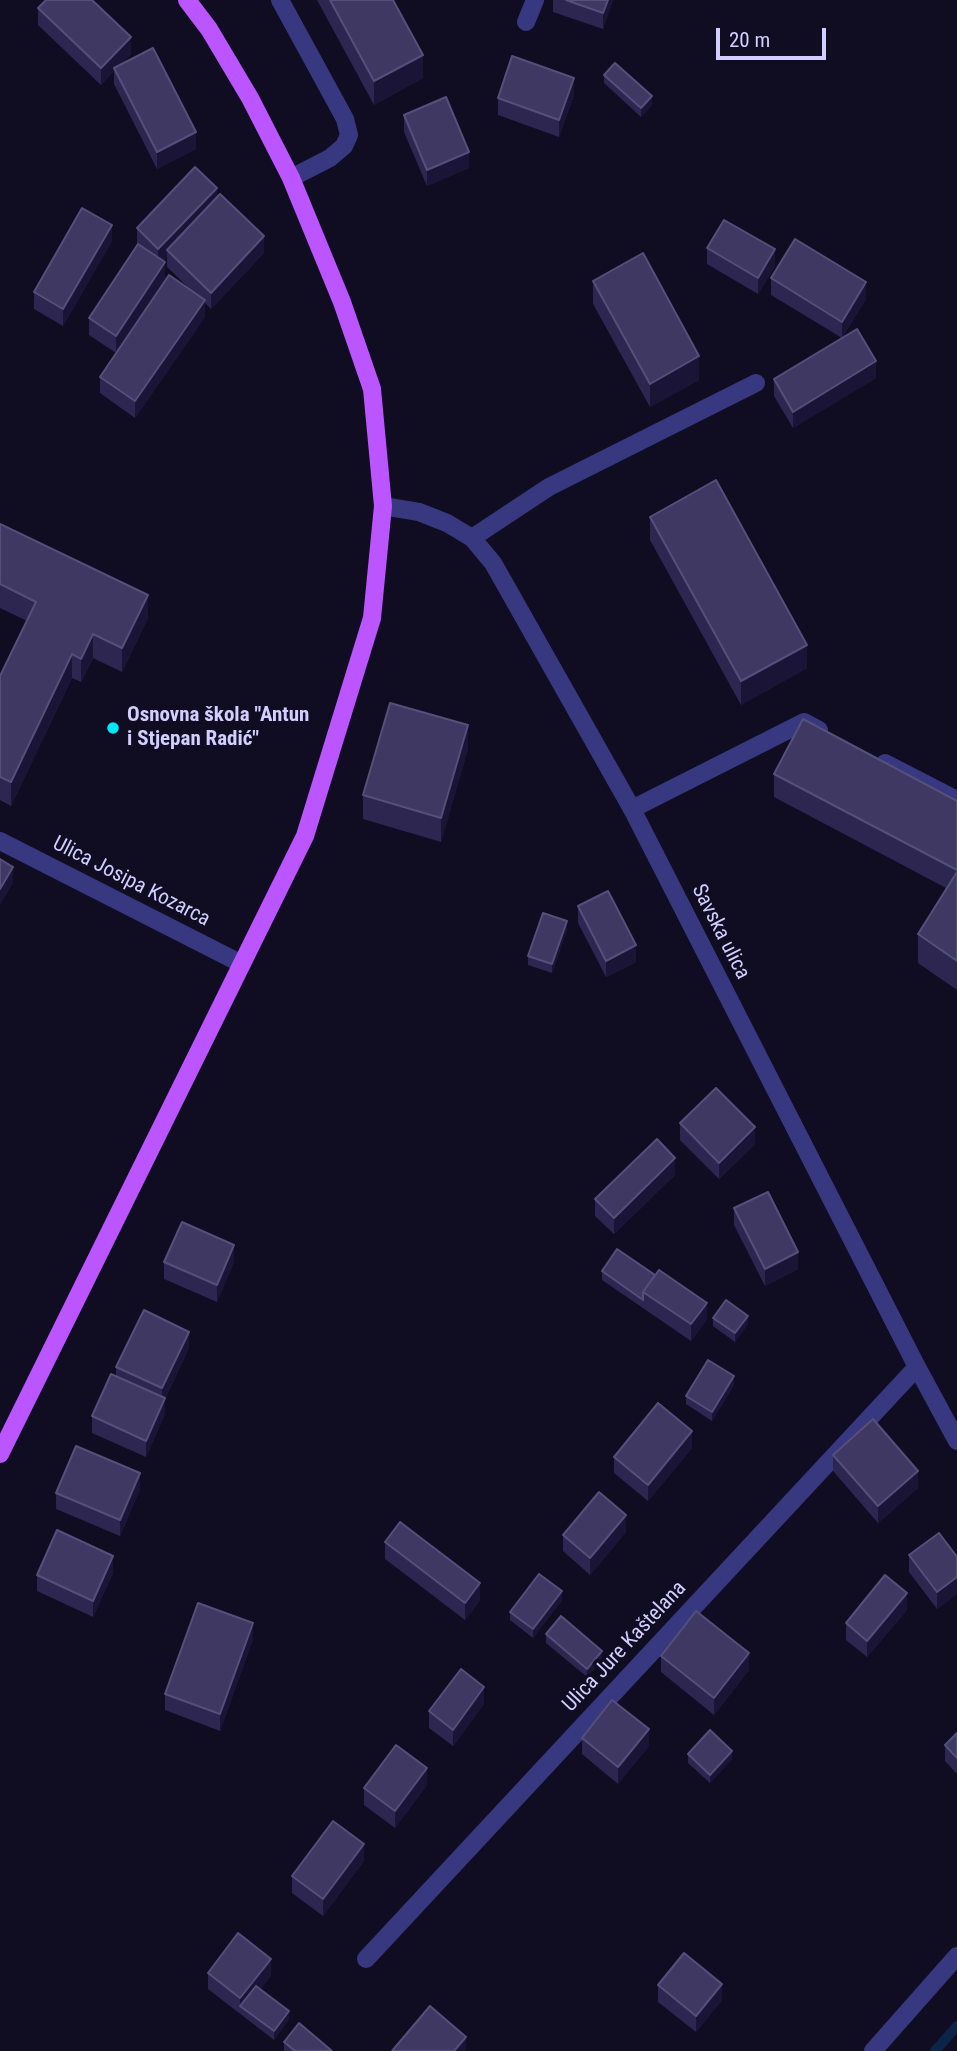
<!DOCTYPE html>
<html>
<head>
<meta charset="utf-8">
<style>
	body { margin:0 }
	#map { position:relative; width:957px; height:2051px; overflow:hidden; background:#100d22; font-family:"Roboto Condensed",sans-serif }
	canvas { display:block }
	.scale { position:absolute; left:716px; top:28px; width:110px; height:32px; box-sizing:border-box; border:4px solid #d2ceff; border-top:0; padding-left:9px; font-size:21px; line-height:24px; white-space:nowrap; color:#d2ceff; -webkit-text-stroke:5px #100d22; paint-order:stroke }
</style>
</head>
<body>
<div id="map">
<canvas width="957" height="2051"></canvas>
<div class="scale">20 m</div>
</div>
<script>
const ctx = document.querySelector('canvas').getContext('2d');
ctx.lineJoin = 'round';
const toPath = rows => new Path2D(rows.map(r => 'M' + r).join(''));
function strokePath(path, color, width, dash) { ctx.strokeStyle = color; ctx.lineWidth = width; ctx.lineCap = dash ? 'butt' : 'round'; ctx.setLineDash(dash || []); ctx.stroke(path); }
function fillPath(path, color) { ctx.fillStyle = color; ctx.fill(path, 'evenodd'); }
function label(font, color, halo, rows, align = 'center') {
  ctx.font = font + ' "Roboto Condensed",sans-serif'; ctx.lineWidth = 7; ctx.setLineDash([]); ctx.textBaseline = 'middle'; ctx.strokeStyle = halo; ctx.fillStyle = color; for (const [text, x, y, turn = 0] of rows) {
    ctx.save(); ctx.translate(x, y); ctx.rotate((+turn || 0) * Math.PI / 180); ctx.textAlign = isNaN(turn) ? turn : align; if (halo) ctx.strokeText(text, 0, 0); ctx.fillText(text, 0, 0); ctx.restore();
  }
}
const stream = toPath([
	[935,2051,957,2026]
]);
const service = toPath([
	[280,0,345,119,349,135,344,146,330,158,291,178],
	[526,22,535,0],
	[472,538,549,487,756,383],
	[885,763,957,800],
	[632,809,804,722,819,730],
	[0,841,242,964]
]);
const minor = toPath([
	[383,506,419,512,447,523,472,538,493,563,632,809,917,1367,957,1441],
	[366,1959,917,1367],
	[873,2051,957,1956]
]);
const primary = toPath([
	[0,1454,305,836,372,618,383,506,372,389,342,302,291,178,250,98,209,29,187,0]
]);
const wall = toPath([
	[317,0,393,0,423,78,374,105],
	[553,0,613,0,603,29,553,12],
	[38,8,131,54,120,65,196,149,157,169,114,84,114,71,101,85,38,25],
	[604,75,652,105,641,117,604,83],
	[574,95,559,137,498,115,498,98],
	[404,115,469,168,427,186,404,132],
	[217,197,264,253,211,309,205,303,205,317,135,418,100,393,100,377,194,293,167,267,167,256,163,261,165,279,116,353,89,335,89,318,137,245,137,228],
	[112,241,63,326,34,309,34,292],
	[707,248,775,266,758,294,707,264],
	[771,278,866,299,842,338,876,378,793,428,774,396,774,379,842,338,771,295],
	[593,281,699,380,650,407,593,304],
	[650,517,807,668,741,705,650,540],
	[0,524,148,618,122,672,93,658,81,682,72,678,11,806,0,800,0,676,27,621,0,608],
	[468,749,441,842,363,819,363,795],
	[774,774,957,801,957,990,918,963,918,934,946,888,774,797],
	[578,906,636,962,606,977,578,923],
	[567,930,552,973,528,965,528,956],
	[680,1123,755,1144,719,1179,680,1140],
	[675,1175,614,1234,595,1216,595,1199],
	[734,1208,798,1269,765,1286,734,1225],
	[164,1262,234,1262,217,1302,164,1279],
	[602,1271,707,1319,691,1341,602,1280],
	[713,1318,748,1324,735,1342,713,1326],
	[189,1348,165,1399,165,1414,146,1457,92,1433,92,1416,116,1376,116,1367],
	[734,1385,712,1421,686,1404,686,1396],
	[692,1448,648,1501,614,1473,614,1457],
	[833,1455,918,1488,878,1523,833,1471],
	[140,1489,120,1536,56,1509,56,1493],
	[626,1532,590,1575,563,1551,563,1535],
	[385,1542,480,1600,465,1620,385,1559],
	[909,1555,957,1557,957,1594,937,1609,909,1572],
	[113,1573,93,1617,37,1591,37,1575],
	[562,1600,533,1638,510,1620,510,1612],
	[907,1610,867,1657,846,1640,846,1623],
	[546,1634,602,1660,587,1677,546,1643],
	[253,1639,220,1731,165,1710,165,1694],
	[661,1656,749,1670,714,1715,661,1672],
	[484,1704,453,1746,429,1728,429,1711],
	[957,1733,957,1774,945,1761,945,1745],
	[582,1738,649,1746,618,1784,582,1754],
	[688,1754,732,1759,710,1783,688,1763],
	[427,1785,395,1828,364,1805,364,1788],
	[364,1861,323,1916,292,1893,292,1876],
	[208,1973,271,1976,260,1989,289,2019,274,2040,208,1989],
	[658,1985,722,2000,696,2032,658,2002],
	[284,2042,332,2051,284,2051]
]);
const shadedWall = toPath([
	[608,0,613,0,603,29,603,13],
	[131,37,131,54,115,70,114,68,114,71,101,85,101,68],
	[423,55,423,78,374,105,374,81],
	[574,78,574,95,559,137,559,120],
	[652,96,652,105,641,117,641,108],
	[196,132,196,149,157,169,157,152],
	[469,152,469,168,427,186,427,170],
	[217,188,217,204,167,250,167,256,158,265,158,249],
	[112,225,112,241,63,326,63,309],
	[264,236,264,253,211,309,211,293],
	[775,249,775,266,758,294,758,278],
	[165,262,165,279,116,353,116,336],
	[866,282,866,299,842,338,842,322],
	[205,300,205,317,135,418,135,401],
	[699,356,699,380,650,407,650,384],
	[876,361,876,378,793,428,793,412],
	[148,595,148,618,122,672,122,648],
	[93,634,93,658,81,682,81,659],
	[807,645,807,668,741,705,741,681],
	[72,654,72,678,11,806,11,782],
	[468,725,468,749,441,842,441,818],
	[13,867,13,883,0,905,0,889],
	[567,921,567,930,552,973,552,964],
	[636,945,636,962,606,977,606,961],
	[755,1127,755,1144,719,1179,719,1163],
	[675,1158,675,1175,614,1234,614,1218],
	[234,1245,234,1262,217,1302,217,1285],
	[798,1252,798,1269,765,1286,765,1269],
	[707,1303,707,1319,691,1341,691,1324],
	[748,1316,748,1324,735,1342,735,1333],
	[189,1332,189,1348,165,1399,165,1414,146,1457,146,1441,162,1404,162,1388],
	[734,1376,734,1385,712,1421,712,1412],
	[692,1431,692,1448,648,1501,648,1485],
	[918,1471,918,1488,878,1523,878,1506],
	[140,1473,140,1489,120,1536,120,1520],
	[626,1515,626,1532,590,1575,590,1558],
	[113,1556,113,1573,93,1617,93,1601],
	[957,1577,957,1594,937,1609,937,1592],
	[480,1583,480,1600,465,1620,465,1603],
	[562,1591,562,1600,533,1638,533,1629],
	[907,1593,907,1610,867,1657,867,1641],
	[253,1623,253,1639,220,1731,220,1714],
	[602,1651,602,1660,587,1677,587,1669],
	[749,1653,749,1670,714,1715,714,1698],
	[484,1687,484,1704,453,1746,453,1730],
	[649,1729,649,1746,618,1784,618,1767],
	[732,1751,732,1759,710,1783,710,1775],
	[427,1768,427,1785,395,1828,395,1811],
	[364,1844,364,1861,323,1916,323,1899],
	[271,1959,271,1976,245,2009,240,2006,240,2015,240,1998],
	[722,1984,722,2000,696,2032,696,2016],
	[289,2011,289,2019,274,2040,274,2031],
	[466,2037,466,2051,454,2051]
]);
const building = toPath([
	[46,0,92,0,131,37,101,68,38,8,46,0],
	[330,0,393,0,423,55,374,81,330,0],
	[566,0,608,0,603,13,566,0],
	[153,48,196,132,157,152,114,68,153,48],
	[512,56,574,78,559,120,498,98,512,56],
	[615,63,652,96,641,108,604,75,615,63],
	[446,97,469,152,427,170,404,115,446,97],
	[195,167,217,188,158,249,137,228,195,167],
	[220,194,264,236,211,293,167,250,220,194],
	[82,208,112,225,63,309,34,292,82,208],
	[724,220,775,249,758,278,707,248,724,220],
	[795,239,866,282,842,322,771,278,795,239],
	[138,244,165,262,116,336,89,318,138,244],
	[643,253,699,356,650,384,593,281,643,253],
	[169,275,205,300,135,401,100,377,169,275],
	[857,329,876,361,793,412,774,379,857,329],
	[716,480,807,645,741,681,650,517,716,480],
	[0,524,148,595,122,648,93,634,81,659,72,654,11,782,0,777,0,676,36,602,0,584,0,524],
	[390,703,468,725,441,818,363,795,390,703],
	[803,719,957,801,957,870,774,774,803,719],
	[0,859,13,867,0,889,0,859],
	[957,872,957,961,918,934,957,872],
	[608,891,636,945,606,961,578,906,608,891],
	[543,913,567,921,552,964,528,956,543,913],
	[716,1088,755,1127,719,1163,680,1123,716,1088],
	[657,1139,675,1158,614,1218,595,1199,657,1139],
	[768,1192,798,1252,765,1269,734,1208,768,1192],
	[182,1222,234,1245,217,1285,164,1262,182,1222],
	[617,1249,655,1275,643,1292,643,1300,602,1271,617,1249],
	[659,1270,707,1303,691,1324,643,1292,659,1270],
	[726,1300,748,1316,735,1333,713,1318,726,1300],
	[144,1310,189,1332,162,1388,116,1367,144,1310],
	[708,1360,734,1376,712,1412,686,1396,708,1360],
	[111,1374,165,1398,146,1441,92,1416,111,1374],
	[658,1403,692,1431,648,1485,614,1457,658,1403],
	[873,1419,918,1471,878,1506,833,1455,873,1419],
	[76,1446,140,1473,120,1520,56,1493,76,1446],
	[599,1492,626,1515,590,1558,563,1535,599,1492],
	[400,1522,480,1583,465,1603,385,1542,400,1522],
	[57,1530,113,1556,93,1601,37,1575,57,1530],
	[939,1533,957,1557,957,1577,937,1592,909,1555,939,1533],
	[539,1574,562,1591,533,1629,510,1612,539,1574],
	[885,1575,907,1593,867,1641,846,1623,885,1575],
	[198,1603,253,1623,220,1714,165,1694,198,1603],
	[696,1611,749,1653,714,1698,661,1656,696,1611],
	[561,1616,602,1651,587,1669,546,1634,561,1616],
	[461,1669,484,1687,453,1730,429,1711,461,1669],
	[612,1700,649,1729,618,1767,582,1738,612,1700],
	[710,1730,732,1751,710,1775,688,1754,710,1730],
	[957,1733,957,1758,945,1745,957,1733],
	[396,1745,427,1768,395,1811,364,1788,396,1745],
	[333,1821,364,1844,323,1899,292,1876,333,1821],
	[238,1933,271,1959,240,1998,208,1973,238,1933],
	[684,1953,722,1984,696,2016,658,1985,684,1953],
	[256,1986,289,2011,274,2031,240,2006,256,1986],
	[430,2006,466,2037,454,2051,392,2051,430,2006],
	[299,2023,332,2051,295,2051,284,2042,299,2023]
]);
const markers = [
	[113,728,7,"#00e7f9"]
];
const poiNames = [
	["Osnovna škola \"Antun",127,716],
	["i Stjepan Radić\"",127,740]
];
const streetNames = [
	["Ulica Josipa Kozarca",131,882,27],
	["Savska ulica",720,932,63],
	["Ulica Jure Kaštelana",625,1647,-47]
];
strokePath(stream, '#0c2447', 10);
strokePath(service, '#383881', 18);
strokePath(minor, '#383881', 18);
strokePath(primary, '#b5f', 18);
fillPath(wall, '#2c2650');
fillPath(shadedWall, '#1a1436');
fillPath(building, '#3e3863');
strokePath(building, '#554f7b', 2);
for (const [x, y, r, color] of markers) { const dot = new Path2D(); dot.arc(x, y, r, 0, 2 * Math.PI); ctx.fillStyle = color; ctx.fill(dot); strokePath(dot, '#100d22', 2.5); }
label('bold 21px', '#d2ceff', '#100d22', poiNames, 'left');
label('21px', '#d2ceff', '#100d22', streetNames);
</script>
</body>
</html>
